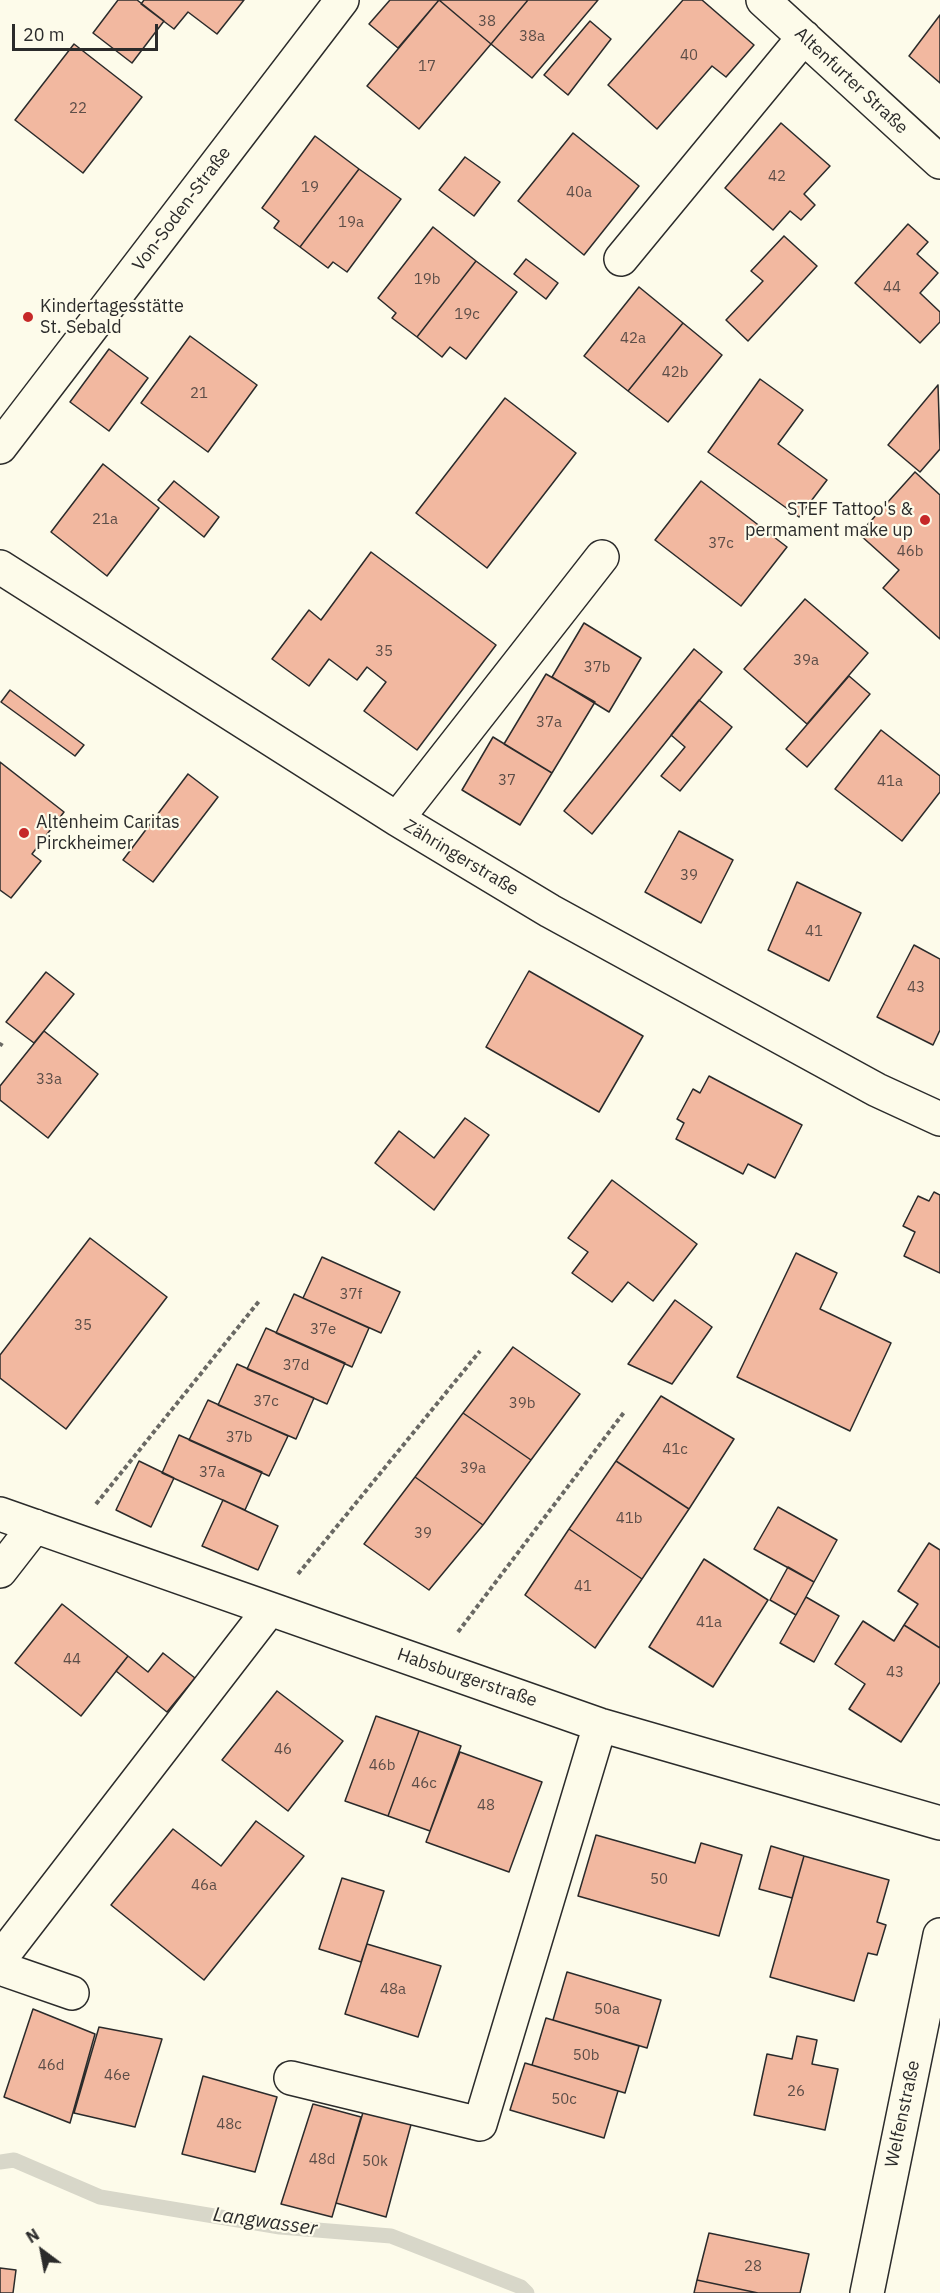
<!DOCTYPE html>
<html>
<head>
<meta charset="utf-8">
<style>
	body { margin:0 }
	#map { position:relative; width:940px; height:2293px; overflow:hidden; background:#fdfbea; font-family:"IBM Plex Sans",sans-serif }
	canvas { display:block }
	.north { position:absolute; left:12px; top:2221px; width:60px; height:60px; -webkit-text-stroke:4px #fdfbea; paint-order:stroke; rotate:328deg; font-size:16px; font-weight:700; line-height:24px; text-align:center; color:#2b2b2b }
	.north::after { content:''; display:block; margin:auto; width:21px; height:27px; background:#2b2b2b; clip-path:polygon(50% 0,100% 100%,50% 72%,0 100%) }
	.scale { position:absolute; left:12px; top:24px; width:146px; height:27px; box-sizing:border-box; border:3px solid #2b2b2b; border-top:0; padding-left:8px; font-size:18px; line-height:21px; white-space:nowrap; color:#2b2b2b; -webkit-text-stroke:4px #fdfbea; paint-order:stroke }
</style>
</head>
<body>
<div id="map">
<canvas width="940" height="2293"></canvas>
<div class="north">N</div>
<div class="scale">20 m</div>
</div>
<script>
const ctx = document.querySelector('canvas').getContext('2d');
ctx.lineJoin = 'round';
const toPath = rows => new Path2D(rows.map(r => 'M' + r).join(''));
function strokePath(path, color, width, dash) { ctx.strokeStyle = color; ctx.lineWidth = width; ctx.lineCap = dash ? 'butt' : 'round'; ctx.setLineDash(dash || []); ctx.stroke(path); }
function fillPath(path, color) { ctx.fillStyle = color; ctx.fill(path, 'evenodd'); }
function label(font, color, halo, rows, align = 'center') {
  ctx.font = font + ' "IBM Plex Sans",sans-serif'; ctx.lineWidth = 4.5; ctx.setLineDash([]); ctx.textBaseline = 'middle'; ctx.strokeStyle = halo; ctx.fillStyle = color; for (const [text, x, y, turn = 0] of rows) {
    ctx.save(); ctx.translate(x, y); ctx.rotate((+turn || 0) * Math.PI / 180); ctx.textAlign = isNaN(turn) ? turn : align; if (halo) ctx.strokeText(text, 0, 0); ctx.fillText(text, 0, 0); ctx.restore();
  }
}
const stream = toPath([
	[0,2162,14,2160,100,2197,280,2227,391,2236,521,2287,527,2293]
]);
const building = toPath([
	[118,0,137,0,164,21,132,63,93,33,118,0],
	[144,0,244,0,217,34,188,12,174,29,141,4,144,0],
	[390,0,439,0,398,48,369,24,390,0],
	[439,0,491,44,419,129,367,86,439,0],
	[439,0,528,0,491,44,439,0],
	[528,0,598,0,532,78,491,44,528,0],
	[683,0,702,0,754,45,726,77,712,66,657,129,608,85,683,0],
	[940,15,940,83,909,56,940,15],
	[590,21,611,39,568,95,544,75,590,21],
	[74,44,142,97,83,173,15,120,74,44],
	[781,123,830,166,804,194,815,205,801,220,790,211,773,230,725,188,781,123],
	[573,133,639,186,584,255,518,201,573,133],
	[315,136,359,169,300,247,274,228,279,221,262,208,315,136],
	[465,157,500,182,474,216,439,190,465,157],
	[359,169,401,199,347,272,333,262,328,268,300,247,359,169],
	[908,224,928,242,917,254,938,273,920,293,940,312,940,322,920,343,855,283,908,224],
	[433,227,476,261,417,337,392,318,396,313,378,298,433,227],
	[784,236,817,266,748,341,726,320,763,281,751,271,784,236],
	[526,259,558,283,546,299,514,274,526,259],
	[476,261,517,292,466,359,450,347,442,357,417,337,476,261],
	[639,287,683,323,628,391,584,356,639,287],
	[683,323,722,355,668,422,628,391,683,323],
	[190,336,257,385,208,452,141,403,190,336],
	[109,349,148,378,109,431,70,402,109,349],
	[760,379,803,410,778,444,827,480,799,517,708,452,760,379],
	[938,385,940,449,920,472,888,445,938,385],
	[505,398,576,453,487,568,416,513,505,398],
	[103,464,159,508,107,576,51,532,103,464],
	[915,472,940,495,940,639,883,588,899,570,859,534,915,472],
	[174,481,219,517,204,537,158,500,174,481],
	[701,481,787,547,741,606,655,540,701,481],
	[371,552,496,645,417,750,364,711,386,682,367,667,357,680,329,659,309,686,272,659,309,610,321,620,371,552],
	[805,599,868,653,807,724,744,669,805,599],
	[584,623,641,658,609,712,552,677,584,623],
	[694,649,722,672,592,834,564,811,694,649],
	[546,674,595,702,552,773,504,744,546,674],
	[849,676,870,694,807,767,786,749,849,676],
	[10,690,84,745,75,756,1,702,10,690],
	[699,700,732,727,680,791,661,776,685,747,671,735,699,700],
	[881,730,940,776,940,792,902,841,835,789,881,730],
	[493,737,552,773,520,825,462,790,493,737],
	[0,762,64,812,32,854,41,861,11,898,0,890,0,762],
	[188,774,218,797,153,882,123,860,188,774],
	[679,831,733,860,701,923,645,892,679,831],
	[797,882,861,913,829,981,768,950,797,882],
	[914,945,940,959,940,1030,933,1045,877,1017,914,945],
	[529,971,643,1036,599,1112,486,1047,529,971],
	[46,972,74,994,34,1043,6,1022,46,972],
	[44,1031,98,1074,48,1138,0,1100,0,1086,44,1031],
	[709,1076,802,1125,775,1178,748,1164,743,1174,676,1139,684,1123,677,1119,693,1089,700,1093,709,1076],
	[465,1118,489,1135,434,1210,375,1163,399,1131,434,1158,465,1118],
	[612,1180,697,1244,653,1301,628,1282,612,1302,572,1273,588,1252,568,1238,612,1180],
	[934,1192,940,1195,940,1273,904,1256,915,1232,903,1226,918,1196,929,1201,934,1192],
	[90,1238,167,1297,66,1429,0,1378,0,1355,90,1238],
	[796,1253,837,1273,820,1309,891,1343,850,1431,737,1377,796,1253],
	[322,1257,400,1292,381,1333,303,1298,322,1257],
	[294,1294,369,1328,352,1367,276,1333,294,1294],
	[675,1300,712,1327,672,1384,628,1364,675,1300],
	[266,1328,345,1363,327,1404,247,1369,266,1328],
	[513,1347,580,1394,531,1460,463,1413,513,1347],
	[237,1364,314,1398,296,1439,218,1405,237,1364],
	[661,1396,734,1439,689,1509,616,1461,661,1396],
	[208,1400,288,1436,269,1476,189,1440,208,1400],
	[463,1413,531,1460,483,1525,415,1477,463,1413],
	[179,1435,262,1472,245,1510,162,1473,179,1435],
	[139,1461,174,1478,151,1527,116,1510,139,1461],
	[616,1461,689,1509,642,1579,569,1529,616,1461],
	[415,1477,483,1525,429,1590,364,1544,415,1477],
	[223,1500,278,1526,258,1570,202,1546,223,1500],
	[778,1507,837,1540,814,1582,754,1549,778,1507],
	[569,1529,642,1579,595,1648,525,1595,569,1529],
	[929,1543,940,1550,940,1648,904,1625,918,1604,898,1591,929,1543],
	[704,1559,768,1600,713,1687,649,1647,704,1559],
	[788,1567,814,1582,796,1615,770,1600,788,1567],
	[806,1597,839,1616,814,1662,780,1643,806,1597],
	[62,1604,128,1656,81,1716,15,1663,62,1604],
	[863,1621,894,1641,904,1625,940,1648,940,1682,901,1742,849,1709,865,1684,835,1664,863,1621],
	[163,1653,195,1678,167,1712,116,1671,128,1656,148,1672,163,1653],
	[277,1691,343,1741,288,1811,222,1760,277,1691],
	[376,1716,419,1731,388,1816,345,1801,376,1716],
	[419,1731,461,1746,430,1831,388,1816,419,1731],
	[460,1752,542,1782,509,1872,426,1842,460,1752],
	[256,1821,304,1856,204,1980,111,1905,173,1829,221,1866,256,1821],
	[596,1835,695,1863,701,1843,742,1855,719,1936,578,1896,596,1835],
	[771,1846,804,1856,792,1898,759,1889,771,1846],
	[804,1856,889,1880,877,1922,886,1925,877,1955,868,1953,854,2001,770,1977,804,1856],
	[342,1878,384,1891,361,1962,319,1949,342,1878],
	[367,1944,441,1966,418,2037,345,2014,367,1944],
	[567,1972,661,2000,647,2048,553,2020,567,1972],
	[33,2009,95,2034,70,2123,4,2097,33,2009],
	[546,2018,639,2046,625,2093,532,2065,546,2018],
	[99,2027,162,2039,135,2127,74,2113,99,2027],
	[797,2036,817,2040,812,2064,838,2069,825,2130,754,2115,767,2054,792,2059,797,2036],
	[525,2063,618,2091,604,2138,510,2110,525,2063],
	[203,2076,277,2097,255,2172,182,2154,203,2076],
	[313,2104,361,2117,332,2217,281,2204,313,2104],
	[364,2109,412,2121,386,2217,336,2203,364,2109],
	[709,2233,809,2254,800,2293,758,2293,697,2280,709,2233],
	[0,2268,16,2270,13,2293,0,2293,0,2268],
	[697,2280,758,2293,694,2293,697,2280]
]);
const path = toPath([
	[0,1046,2,1043],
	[96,1504,260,1300],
	[298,1574,480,1351],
	[458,1632,625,1411]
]);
const minor = toPath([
	[763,0,940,162],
	[621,259,804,37],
	[0,447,342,0],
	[0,567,397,819,550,911,877,1090,940,1119],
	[397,819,602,557],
	[0,1514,600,1725,940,1823],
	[0,1571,35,1526],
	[0,1959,269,1610],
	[0,1968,72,1993],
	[291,2078,480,2124,600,1725],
	[867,2293,940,1935]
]);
const markers = [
	[28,317,6,"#c62828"],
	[925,520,6,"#c62828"],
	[24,833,6,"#c62828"]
];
const numberNames = [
	["38",487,22],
	["38a",532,37],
	["40",689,56],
	["17",427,67],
	["22",78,109],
	["42",777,177],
	["19",310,188],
	["40a",579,193],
	["19a",351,223],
	["19b",427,280],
	["44",892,288],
	["19c",467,315],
	["42a",633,339],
	["42b",675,373],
	["21",199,394],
	["21a",105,520],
	["37c",721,544],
	["46b",910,552],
	["35",384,652],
	["39a",806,661],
	["37b",597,668],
	["37a",549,723],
	["37",507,781],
	["41a",890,782],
	["39",689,876],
	["41",814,932],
	["43",916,988],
	["33a",49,1080],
	["37f",351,1295],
	["35",83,1326],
	["37e",323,1330],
	["37d",296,1366],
	["37c",266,1402],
	["39b",522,1404],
	["37b",239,1438],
	["41c",675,1450],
	["39a",473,1469],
	["37a",212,1473],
	["41b",629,1519],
	["39",423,1534],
	["41",583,1587],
	["41a",709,1623],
	["44",72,1660],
	["43",895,1673],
	["46",283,1750],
	["46b",382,1766],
	["46c",424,1784],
	["48",486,1806],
	["50",659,1880],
	["46a",204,1886],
	["48a",393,1990],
	["50a",607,2010],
	["50b",586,2056],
	["46d",51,2066],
	["46e",117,2076],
	["26",796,2092],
	["50c",564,2100],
	["48c",229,2125],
	["48d",322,2160],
	["50k",375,2162],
	["28",753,2267]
];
const streetNames = [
	["Altenfurter Straße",851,81,43],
	["Von-Soden-Straße",182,209,-53],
	["Zähringerstraße",461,858,31],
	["Habsburgerstraße",467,1678,19],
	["Welfenstraße",903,2114,-78]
];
const poiNames = [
	["Kindertagesstätte",40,307],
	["St. Sebald",40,328],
	["STEF Tattoo's &",913,510,"right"],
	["permament make up",913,531,"right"],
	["Altenheim Caritas",36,823],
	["Pirckheimer",36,844]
];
const waterNames = [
	["Langwasser",265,2222,8]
];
strokePath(stream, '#d8d7c9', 15);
fillPath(building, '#f2b8a0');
strokePath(building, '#2b2b2b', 1.5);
strokePath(minor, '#2b2b2b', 36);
strokePath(path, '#6a6964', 4, [4.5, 3]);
strokePath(minor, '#fdfbea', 33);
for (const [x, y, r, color] of markers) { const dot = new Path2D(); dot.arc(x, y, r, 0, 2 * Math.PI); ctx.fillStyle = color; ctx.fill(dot); strokePath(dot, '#fdfbea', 2); }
label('15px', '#5d4e48', null, numberNames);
label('18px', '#2b2b2b', '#fdfbea', streetNames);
label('18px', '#2b2b2b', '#fdfbea', poiNames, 'left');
label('italic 20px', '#2b2b2b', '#fdfbea', waterNames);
</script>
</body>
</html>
